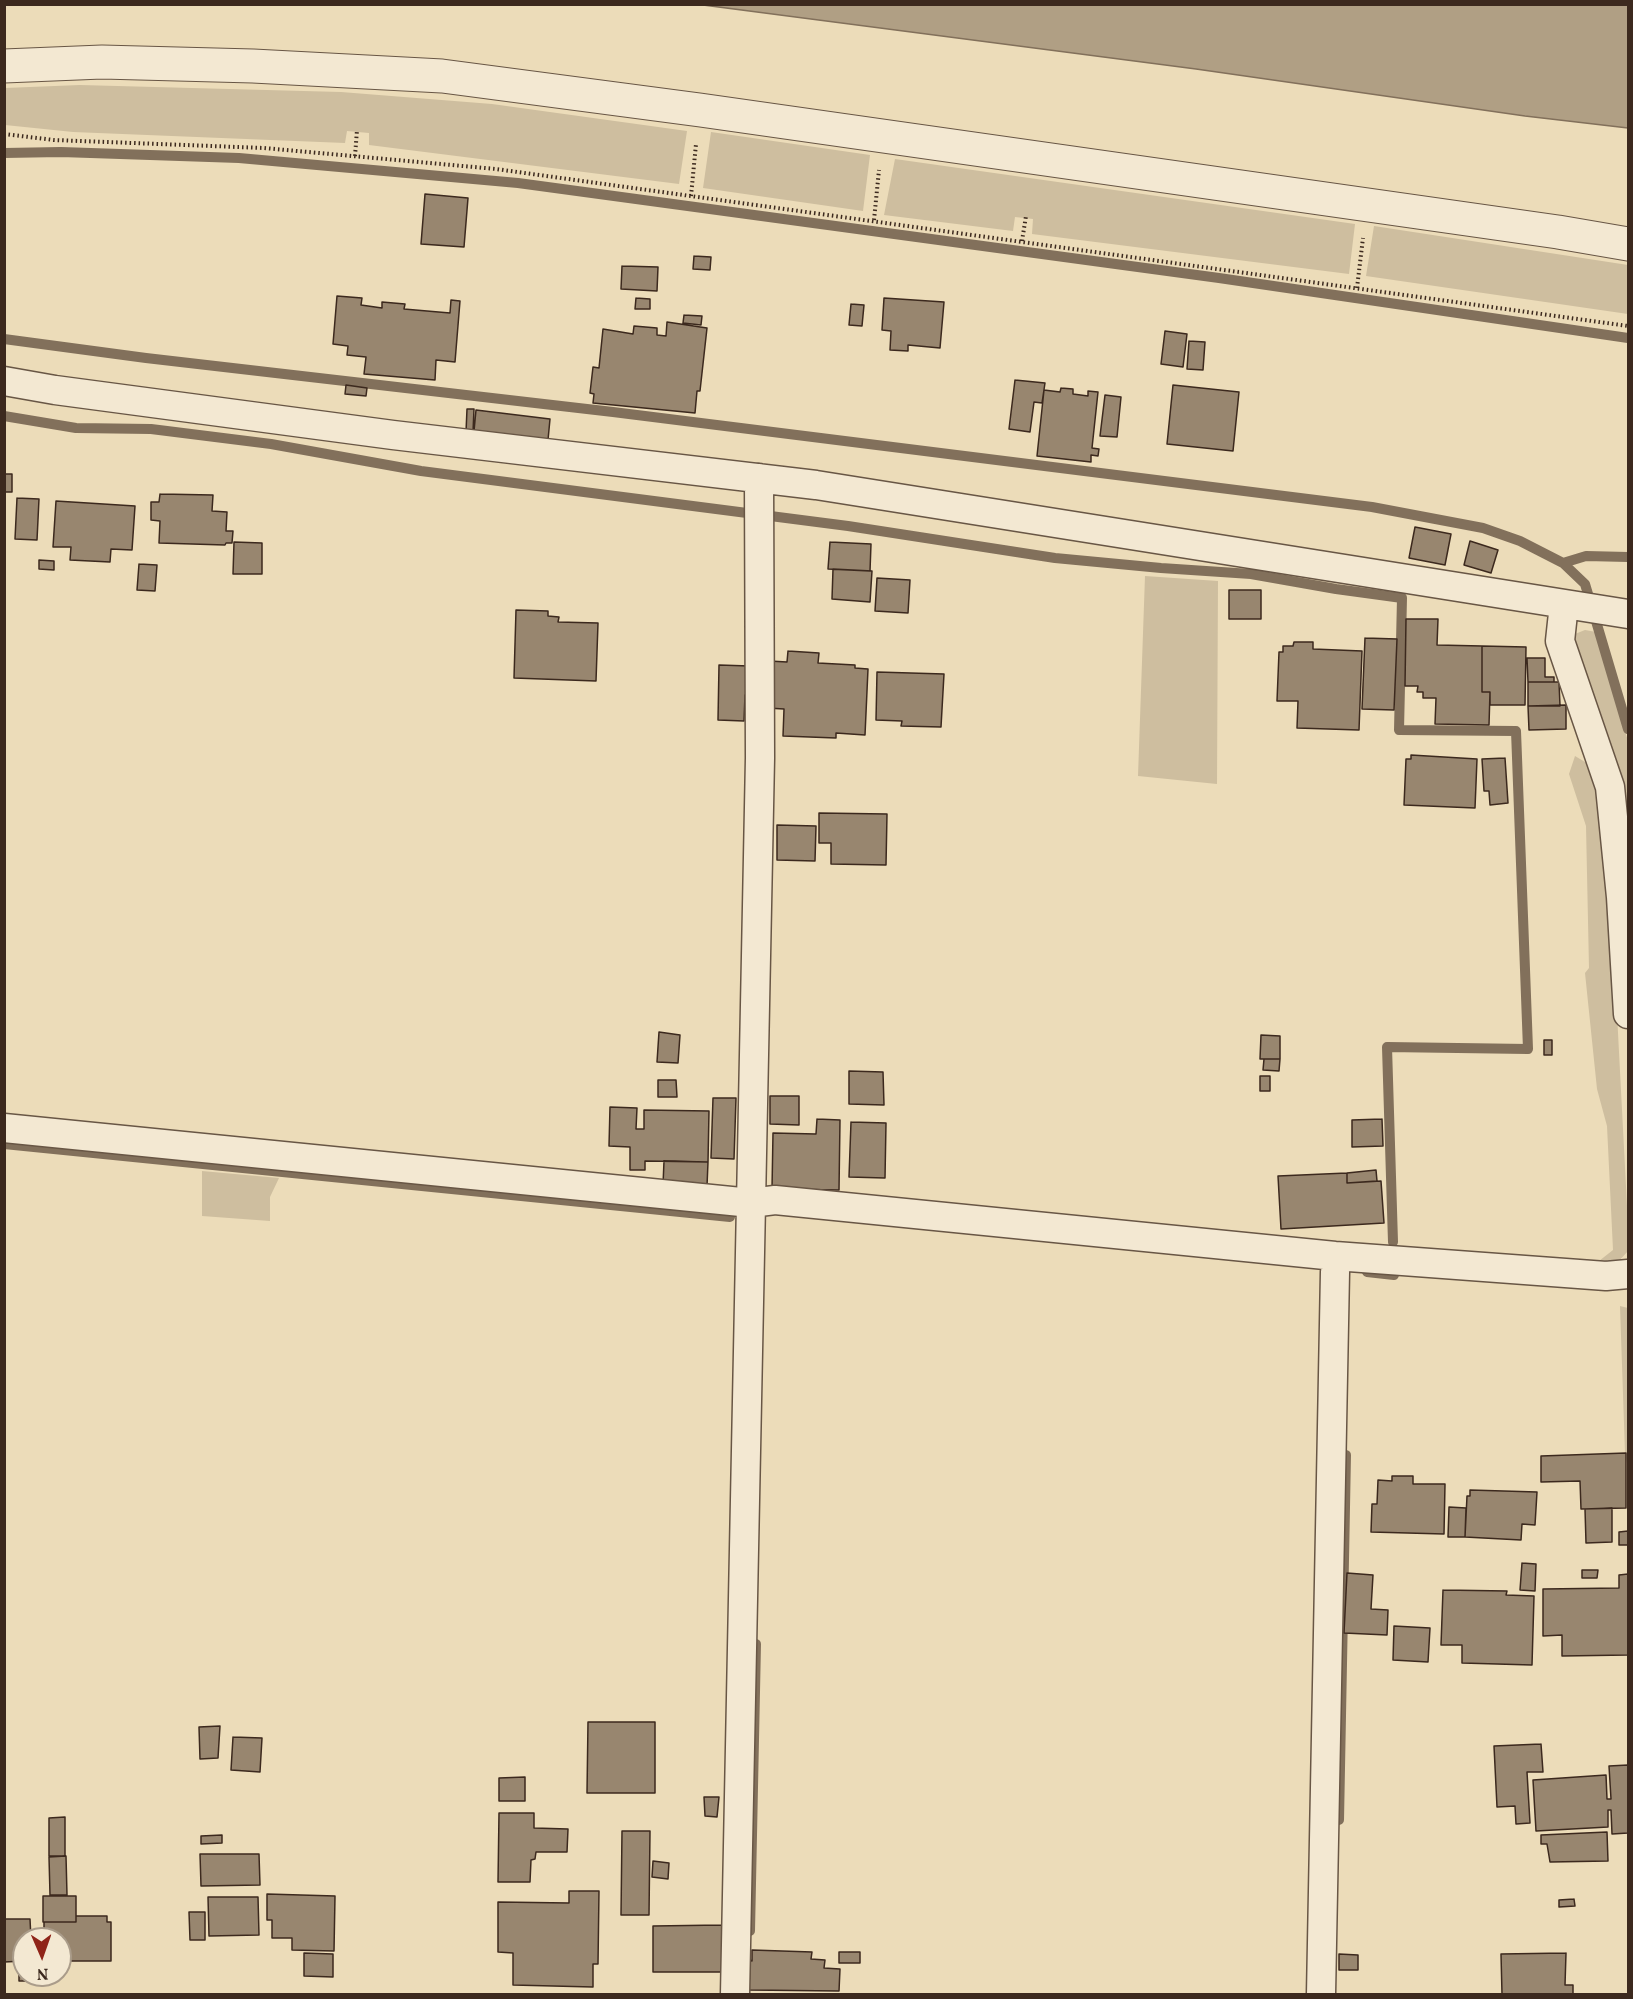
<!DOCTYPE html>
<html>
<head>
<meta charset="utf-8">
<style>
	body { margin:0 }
	#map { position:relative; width:1633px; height:1999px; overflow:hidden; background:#ecdcb9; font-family:Vollkorn,serif }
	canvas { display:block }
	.frame { position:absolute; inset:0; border:6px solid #3c291e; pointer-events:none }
	.north { position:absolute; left:12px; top:1927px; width:60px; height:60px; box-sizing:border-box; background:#f3e8d2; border:2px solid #aa9c8a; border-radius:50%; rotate:178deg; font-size:16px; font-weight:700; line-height:24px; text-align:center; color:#3c291e }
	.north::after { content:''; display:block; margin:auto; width:21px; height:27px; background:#8f2418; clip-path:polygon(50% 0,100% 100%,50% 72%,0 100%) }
</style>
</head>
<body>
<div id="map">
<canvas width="1633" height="1999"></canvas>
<div class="frame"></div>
<div class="north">N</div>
</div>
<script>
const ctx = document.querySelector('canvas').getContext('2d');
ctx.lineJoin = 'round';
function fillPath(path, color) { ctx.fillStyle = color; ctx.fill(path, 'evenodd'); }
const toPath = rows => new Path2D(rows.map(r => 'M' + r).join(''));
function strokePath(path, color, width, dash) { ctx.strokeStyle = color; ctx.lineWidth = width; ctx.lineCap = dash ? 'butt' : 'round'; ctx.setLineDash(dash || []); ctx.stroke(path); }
const green = toPath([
	[80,85,341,92,492,104,687,131,679,184,369,145,369,133,347,131,345,143,73,132,5,125,5,88],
	[711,132,870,155,863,211,703,188],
	[895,159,1355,224,1349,274,1032,234,1033,219,1015,217,1013,231,884,215],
	[1374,226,1628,265,1628,314,1366,276],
	[1145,576,1218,581,1217,784,1138,776],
	[1585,630,1596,632,1628,741,1628,895,1568,643,1575,634],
	[1575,756,1590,765,1596,774,1614,956,1628,1225,1628,1251,1617,1263,1599,1261,1613,1250,1607,1126,1597,1089,1585,973,1589,968,1586,826,1569,774],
	[202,1171,279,1178,270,1197,270,1221,202,1216],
	[1620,1306,1628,1308,1628,1468,1625,1453]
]);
const water = toPath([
	[703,5,1628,5,1628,128,1525,116,1196,69,703,5]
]);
const stream = toPath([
	[4,153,61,152,239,158,518,183,1219,278,1628,338],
	[4,339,146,358,613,412,1372,507,1483,528,1520,541,1563,563,1585,584,1628,729],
	[4,416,76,428,151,429,271,444,421,471,848,526,1055,558,1161,568,1251,574,1336,589,1402,598,1399,730,1516,731,1528,1049,1387,1047,1393,1242],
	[1563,563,1586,556,1628,557],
	[4,1144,730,1217],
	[1367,1272,1394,1275,1394,1272],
	[1339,1820,1346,1455],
	[750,1931,756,1644]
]);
const building = toPath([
	[425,194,468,198,464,247,421,244,425,194],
	[694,256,711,257,710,270,693,269,694,256],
	[622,266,658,267,657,291,621,289,622,266],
	[337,296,362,298,361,305,382,308,382,302,405,304,404,309,450,313,451,300,460,301,455,362,436,360,435,380,364,374,366,357,347,355,348,346,333,344,337,296],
	[636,298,650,299,650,309,635,309,636,298],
	[884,298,944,302,940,348,908,345,908,351,890,350,891,331,882,330,884,298],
	[851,304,864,305,862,326,849,325,851,304],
	[684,315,702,316,701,325,683,323,684,315],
	[667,322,707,328,700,391,697,391,695,413,593,403,594,394,590,393,593,367,599,368,603,329,633,334,634,326,657,328,657,335,666,336,667,322],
	[1165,331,1187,334,1183,367,1161,364,1165,331],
	[1189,341,1205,342,1203,370,1187,369,1189,341],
	[1015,380,1045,383,1042,403,1034,402,1030,432,1009,429,1015,380],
	[346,385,367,388,366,396,345,394,346,385],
	[1173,385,1239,392,1233,451,1167,444,1173,385],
	[1061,388,1073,389,1073,394,1088,396,1088,391,1098,392,1092,448,1099,449,1098,456,1091,455,1091,462,1037,456,1044,390,1060,392,1061,388],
	[1105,395,1121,397,1117,437,1100,436,1105,395],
	[467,409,474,409,473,432,466,432,467,409],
	[476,410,550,419,548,440,474,431,476,410],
	[4,474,12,474,12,492,4,492,4,474],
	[160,494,213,495,212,511,227,512,226,531,233,531,232,543,226,543,225,545,159,543,160,521,151,520,151,502,159,502,160,494],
	[17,498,39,499,37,540,15,539,17,498],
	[56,501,135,506,132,550,111,549,110,562,70,560,71,547,53,547,56,501],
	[1415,527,1451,534,1445,565,1409,558,1415,527],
	[1470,541,1498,550,1491,573,1464,565,1470,541],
	[234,542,262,543,262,574,233,574,234,542],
	[830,542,871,544,870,571,828,569,830,542],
	[39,560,54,561,54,570,39,569,39,560],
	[139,564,157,565,155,591,137,590,139,564],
	[833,569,872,571,870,602,832,599,833,569],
	[877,578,910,580,908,613,875,611,877,578],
	[1229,590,1261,590,1261,619,1229,619,1229,590],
	[516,610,548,611,548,616,559,617,558,622,598,623,596,681,514,678,516,610],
	[1406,619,1438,619,1437,645,1482,646,1482,692,1490,692,1489,725,1435,724,1436,698,1423,698,1423,692,1417,692,1418,686,1405,686,1406,619],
	[1365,638,1397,639,1394,710,1362,709,1365,638],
	[1294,642,1313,642,1313,649,1362,651,1359,730,1297,728,1298,701,1277,701,1279,652,1283,652,1283,646,1293,646,1294,642],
	[1482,646,1526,647,1525,705,1490,705,1490,692,1482,692,1482,646],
	[788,651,819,653,818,663,855,665,855,668,868,669,865,735,836,733,836,738,783,736,784,709,767,708,769,661,787,662,788,651],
	[1527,658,1545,658,1545,677,1554,677,1554,682,1528,682,1527,658],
	[719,665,749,666,749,695,745,695,744,721,718,720,719,665],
	[877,672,944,674,941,727,901,726,902,721,876,720,877,672],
	[1528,682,1559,682,1560,706,1528,706,1528,682],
	[1566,705,1566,729,1529,730,1528,706,1566,705],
	[1411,755,1477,759,1475,808,1404,805,1406,759,1411,759,1411,755],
	[1505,758,1508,803,1490,805,1489,791,1484,791,1482,759,1505,758],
	[819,813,887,814,886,865,831,864,831,843,819,843,819,813],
	[777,825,816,826,815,861,777,860,777,825],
	[659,1032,680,1035,678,1063,657,1062,659,1032],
	[1261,1035,1280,1036,1280,1059,1260,1059,1261,1035],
	[1544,1040,1552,1040,1552,1055,1544,1055,1544,1040],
	[1264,1059,1280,1059,1279,1071,1263,1070,1264,1059],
	[849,1071,883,1072,884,1105,849,1104,849,1071],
	[1260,1076,1270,1076,1270,1091,1260,1091,1260,1076],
	[658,1080,676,1080,677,1097,658,1097,658,1080],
	[770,1096,799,1096,799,1125,770,1124,770,1096],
	[713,1098,736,1098,734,1159,711,1158,713,1098],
	[610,1107,637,1108,636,1129,644,1129,644,1110,709,1111,708,1162,645,1161,645,1170,630,1170,630,1147,609,1146,610,1107],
	[817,1119,840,1120,839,1190,772,1189,773,1133,816,1134,817,1119],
	[1382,1119,1383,1146,1352,1147,1352,1120,1382,1119],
	[851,1122,886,1123,885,1178,849,1177,851,1122],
	[664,1161,708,1162,707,1186,663,1185,664,1161],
	[1376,1170,1377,1181,1347,1183,1347,1173,1376,1170],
	[1347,1173,1347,1183,1381,1181,1384,1223,1281,1229,1278,1176,1347,1173],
	[1626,1453,1626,1508,1581,1509,1580,1481,1541,1482,1541,1456,1626,1453],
	[1392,1476,1413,1476,1413,1484,1445,1484,1444,1534,1371,1532,1372,1504,1377,1504,1378,1480,1392,1481,1392,1476],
	[1470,1490,1537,1492,1535,1525,1522,1524,1521,1540,1465,1537,1467,1496,1470,1496,1470,1490],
	[1449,1507,1466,1508,1465,1537,1448,1537,1449,1507],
	[1612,1508,1612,1542,1586,1543,1585,1509,1612,1508],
	[1628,1531,1628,1545,1619,1545,1619,1532,1628,1531],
	[1522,1563,1536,1564,1535,1591,1520,1590,1522,1563],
	[1582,1570,1598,1570,1597,1578,1582,1578,1582,1570],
	[1347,1573,1373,1575,1371,1609,1388,1610,1387,1635,1344,1633,1347,1573],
	[1628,1574,1628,1655,1562,1656,1562,1635,1543,1636,1543,1589,1619,1588,1619,1575,1628,1574],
	[1443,1590,1507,1591,1506,1595,1534,1596,1532,1665,1462,1663,1462,1645,1441,1645,1443,1590],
	[1394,1626,1430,1628,1428,1662,1393,1660,1394,1626],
	[588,1722,655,1722,655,1793,587,1793,588,1722],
	[220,1726,218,1758,200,1759,199,1727,220,1726],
	[233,1737,262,1738,260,1772,231,1770,233,1737],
	[1541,1744,1543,1772,1527,1772,1530,1823,1516,1824,1515,1806,1497,1807,1494,1746,1541,1744],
	[1628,1765,1628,1833,1612,1834,1611,1810,1608,1810,1608,1827,1536,1831,1533,1780,1606,1775,1607,1799,1611,1799,1609,1766,1628,1765],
	[525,1777,525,1801,499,1801,499,1778,525,1777],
	[704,1797,719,1797,717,1817,705,1816,704,1797],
	[499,1813,534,1813,534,1828,568,1829,567,1852,536,1852,535,1859,531,1860,530,1882,498,1882,499,1813],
	[65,1817,65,1856,49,1856,49,1818,65,1817],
	[622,1831,650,1831,649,1915,621,1915,622,1831],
	[1607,1832,1608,1861,1550,1862,1547,1844,1541,1844,1541,1835,1607,1832],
	[222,1835,222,1843,201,1844,201,1836,222,1835],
	[200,1854,259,1854,260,1885,201,1886,200,1854],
	[66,1856,67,1895,50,1895,49,1857,66,1856],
	[653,1861,669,1863,668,1879,652,1877,653,1861],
	[569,1891,599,1891,598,1964,593,1964,593,1987,513,1985,513,1953,498,1952,498,1902,569,1903,569,1891],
	[267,1894,335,1896,334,1951,292,1950,292,1938,272,1938,272,1920,267,1920,267,1894],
	[43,1896,76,1896,76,1922,43,1922,43,1896],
	[208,1897,258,1897,259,1935,209,1936,208,1897],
	[1574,1899,1575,1906,1559,1907,1559,1900,1574,1899],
	[189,1912,205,1912,205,1940,190,1940,189,1912],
	[76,1916,107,1916,107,1922,111,1922,111,1961,67,1961,67,1965,60,1965,60,1939,44,1939,44,1922,76,1922,76,1916],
	[4,1919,30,1919,31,1939,24,1939,24,1961,4,1962,4,1919],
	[722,1925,723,1972,653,1972,653,1926,722,1925],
	[752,1950,812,1952,811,1959,825,1960,824,1968,840,1969,839,1991,749,1990,750,1960,752,1961,752,1950],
	[839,1952,860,1952,860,1963,839,1963,839,1952],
	[304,1953,333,1954,333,1977,304,1976,304,1953],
	[1566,1953,1565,1985,1573,1985,1573,1994,1502,1994,1501,1954,1566,1953],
	[1339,1954,1358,1955,1358,1970,1339,1970,1339,1954],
	[19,1967,24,1967,24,1975,33,1975,33,1981,19,1981,19,1967]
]);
const path = toPath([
	[4,134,54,140,264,148,496,169,1628,326],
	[355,156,357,130],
	[691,196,696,144],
	[874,220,879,170],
	[1022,241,1026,216],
	[1357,288,1363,238]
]);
const minor = toPath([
	[4,381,55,390,393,435,816,485,1628,614],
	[1564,604,1560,641,1610,787,1621,897,1628,1014],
	[4,1128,751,1203,775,1200,1335,1256,1606,1276,1628,1274],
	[735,1994,760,758,759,478],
	[1321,1994,1335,1272]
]);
const tertiary = toPath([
	[4,66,102,62,253,66,442,76,700,110,1558,232,1628,244]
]);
fillPath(green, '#cebe9f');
fillPath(water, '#b09f84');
strokePath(water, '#82705b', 1.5);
strokePath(stream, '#82705b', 10);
fillPath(building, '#98866f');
strokePath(building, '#3c291e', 1.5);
strokePath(minor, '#685645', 31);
strokePath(tertiary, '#685645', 35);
strokePath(path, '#3c291e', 4, [1.5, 3]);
strokePath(minor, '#f3e8d2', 28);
strokePath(tertiary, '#f3e8d2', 33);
</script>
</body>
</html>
